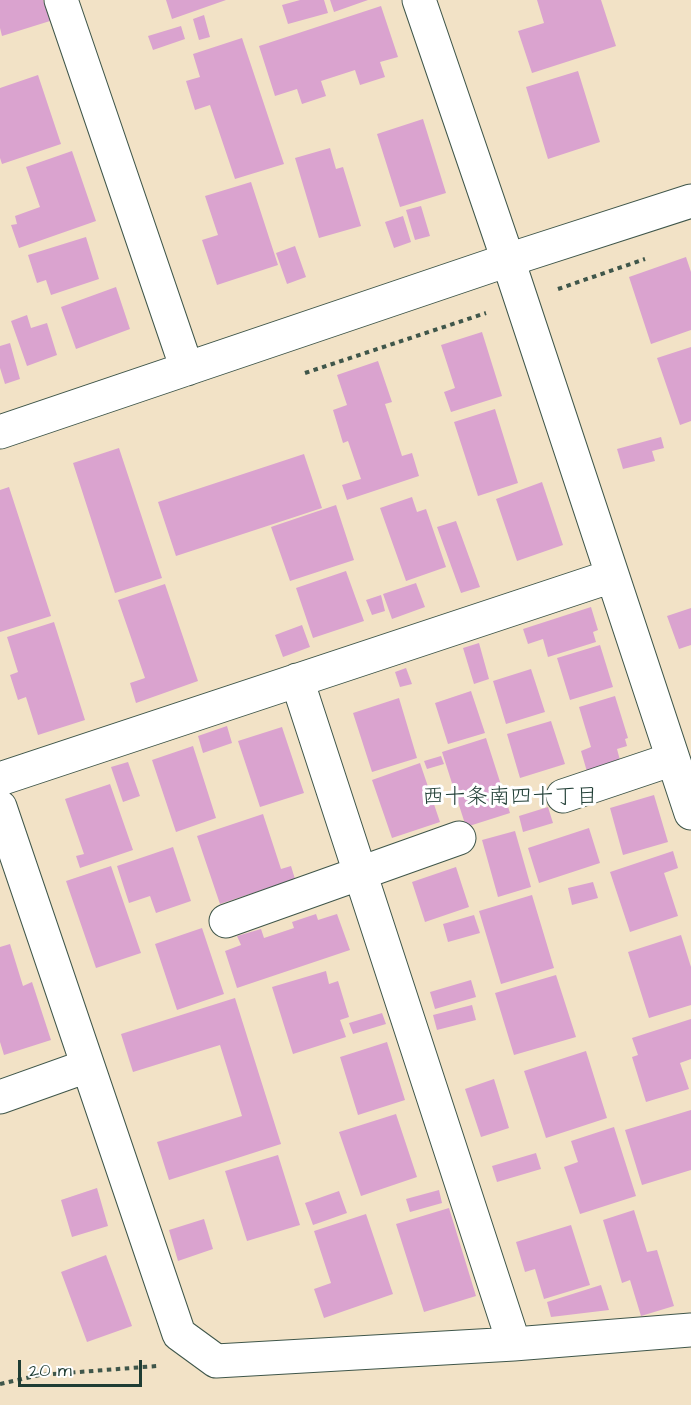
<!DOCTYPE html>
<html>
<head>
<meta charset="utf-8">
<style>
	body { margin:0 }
	#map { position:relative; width:691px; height:1405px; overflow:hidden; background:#f2e2c6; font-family:"Architects Daughter",sans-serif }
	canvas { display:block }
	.scale { position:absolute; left:18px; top:1360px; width:124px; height:27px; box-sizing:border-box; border:3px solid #1f3d34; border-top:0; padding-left:8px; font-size:18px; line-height:21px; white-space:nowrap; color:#1f3d34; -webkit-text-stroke:4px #fff; paint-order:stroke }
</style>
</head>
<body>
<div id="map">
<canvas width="691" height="1405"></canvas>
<div class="scale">20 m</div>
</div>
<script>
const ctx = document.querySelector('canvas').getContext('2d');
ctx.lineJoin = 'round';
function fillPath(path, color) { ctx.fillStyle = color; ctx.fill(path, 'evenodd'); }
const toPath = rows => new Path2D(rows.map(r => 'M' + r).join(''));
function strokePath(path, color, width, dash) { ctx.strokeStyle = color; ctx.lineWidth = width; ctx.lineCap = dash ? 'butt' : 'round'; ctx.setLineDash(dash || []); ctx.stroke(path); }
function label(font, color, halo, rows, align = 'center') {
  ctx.font = font + ' "Architects Daughter","Klee One",sans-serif'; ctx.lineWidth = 6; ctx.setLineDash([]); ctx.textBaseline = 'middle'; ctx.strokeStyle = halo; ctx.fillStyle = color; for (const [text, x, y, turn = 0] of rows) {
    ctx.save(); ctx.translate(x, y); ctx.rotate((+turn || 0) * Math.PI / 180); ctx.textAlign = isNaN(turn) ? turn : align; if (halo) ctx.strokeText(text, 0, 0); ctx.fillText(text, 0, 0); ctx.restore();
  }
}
const building = toPath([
	[0,0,43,0,50,21,2,36,0,28],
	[166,0,226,0,172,19],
	[300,0,324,0,328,13,288,24,282,5],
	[330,0,368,0,334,12],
	[537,0,601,0,616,46,532,73,518,31,544,23],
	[381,6,398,57,380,62,385,77,360,85,355,70,321,81,326,96,302,104,297,89,275,96,259,46],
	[204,15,210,37,199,40,193,19],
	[181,26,185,39,153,50,148,36],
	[242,38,284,164,235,179,210,105,195,110,186,81,200,77,193,54],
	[578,71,600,142,548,159,526,87],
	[38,75,61,144,2,164,0,158,0,88],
	[423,119,446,193,400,207,377,134],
	[330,148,336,169,343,167,361,226,319,238,295,158],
	[72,151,96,221,19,248,11,225,17,224,15,216,40,207,26,167],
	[251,182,278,265,217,285,202,240,218,235,205,196],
	[421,206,430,236,415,240,406,210],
	[403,216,411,242,394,248,385,222],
	[86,237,99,279,51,295,46,280,37,283,28,255],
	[295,246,306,277,287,284,276,253],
	[686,257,691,272,691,330,651,344,629,277],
	[116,287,130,329,76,349,61,307],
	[27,315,31,328,47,323,57,355,27,366,11,321],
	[482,332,502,396,451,412,444,392,455,388,441,345],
	[10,343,20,379,5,384,0,368,0,346],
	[691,347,691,421,680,425,657,358],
	[378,361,392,402,385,404,402,456,412,453,419,476,347,500,342,485,361,479,348,441,343,443,333,410,347,405,337,375],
	[495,409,518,483,478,496,454,422],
	[661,437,664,448,652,451,655,461,623,469,617,449],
	[119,448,162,578,115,593,73,463],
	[304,454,322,508,176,556,158,502],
	[542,482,563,545,517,561,496,499],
	[9,487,51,616,0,632,0,490],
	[412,497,417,512,426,509,446,567,406,581,380,508],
	[336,505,354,560,290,581,271,527],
	[456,521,480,587,461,593,437,527],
	[346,571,364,621,313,638,296,588],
	[416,583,425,607,392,619,383,594],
	[165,584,198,681,136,703,130,683,145,678,118,600],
	[381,595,385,611,372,615,366,600],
	[591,607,598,630,593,632,596,642,548,657,543,639,528,644,523,629],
	[691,608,691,645,679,649,667,616],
	[54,622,85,720,38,735,26,697,18,700,10,675,18,672,7,637],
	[302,625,310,647,283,657,275,635],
	[479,643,489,679,474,684,463,648],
	[600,645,613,687,570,700,557,658],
	[406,668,412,684,400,687,395,672],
	[531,669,545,712,506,724,493,681],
	[471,691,485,733,448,744,435,703],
	[615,696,628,738,625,739,627,746,617,749,621,764,588,775,581,751,591,747,579,707],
	[399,698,417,758,372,772,353,713],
	[551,721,565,764,520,778,507,734],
	[227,726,232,743,203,753,198,736],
	[282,727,304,793,260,807,238,741],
	[486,738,510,813,466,827,442,752],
	[193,746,216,818,176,832,152,760],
	[441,756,444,764,427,769,424,761],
	[128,762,140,796,123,802,111,767],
	[420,763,440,822,392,838,372,780],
	[110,784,133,850,80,868,76,856,84,854,65,799],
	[654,795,668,842,623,855,610,808],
	[548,807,553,823,523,832,519,816],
	[263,814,281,869,291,866,295,879,220,904,197,836],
	[589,828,600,863,539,883,528,848],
	[515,831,531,887,498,897,482,840],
	[173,847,191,901,156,913,150,896,129,903,117,866],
	[673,851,678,868,664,873,678,916,630,932,610,872],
	[111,866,141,953,96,968,66,881],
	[456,867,469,907,425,922,412,882],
	[593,882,598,898,572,905,568,888],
	[532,895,554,968,501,984,479,911],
	[316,914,318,920,337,914,350,950,237,988,225,951,241,945,237,936,261,929,264,938,294,928,292,922],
	[474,915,480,933,448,942,443,924],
	[202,928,224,994,177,1010,155,944],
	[681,935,691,967,691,1005,649,1018,628,952],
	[10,944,23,986,32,982,51,1040,4,1055,0,1042,0,947],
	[326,971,329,984,338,981,349,1017,340,1020,346,1037,293,1054,272,987],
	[556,975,576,1037,514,1055,495,993],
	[471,980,476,997,435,1009,430,992],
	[235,998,281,1144,169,1180,157,1142,242,1116,220,1045,133,1072,121,1034],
	[472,1005,476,1020,437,1030,433,1015],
	[382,1013,386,1024,353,1034,349,1023],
	[691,1019,691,1059,680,1063,689,1089,646,1102,632,1057,638,1055,632,1038],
	[387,1042,405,1100,358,1115,340,1057],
	[586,1051,607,1118,546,1138,524,1071],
	[494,1079,509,1128,481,1137,465,1089],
	[691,1110,691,1170,642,1185,625,1130],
	[396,1114,417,1177,361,1196,339,1132],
	[614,1127,636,1196,580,1214,564,1167,578,1162,571,1141],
	[536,1153,541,1169,497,1182,492,1166],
	[278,1155,300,1225,247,1241,225,1171],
	[97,1188,108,1226,72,1237,61,1200],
	[439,1190,442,1203,410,1212,406,1199],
	[339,1191,347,1213,313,1225,305,1203],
	[449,1208,476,1296,424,1312,396,1224],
	[634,1210,647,1252,657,1250,674,1306,641,1316,630,1280,622,1283,603,1220],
	[366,1214,393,1294,324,1318,314,1289,331,1283,314,1231],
	[204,1219,213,1249,178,1261,169,1230],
	[571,1225,590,1285,544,1299,535,1269,525,1272,516,1242],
	[106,1255,132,1326,87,1342,61,1272],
	[601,1285,609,1310,551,1317,547,1302]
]);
const path = toPath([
	[558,289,645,259],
	[305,373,486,313],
	[0,1384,40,1375,157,1366]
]);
const minor = toPath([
	[61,0,187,369],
	[419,0,508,260,691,813],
	[0,432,508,260,691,201],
	[297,680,514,1344],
	[0,779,612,576],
	[563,796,673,759],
	[0,807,179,1334,216,1361,514,1344,691,1330],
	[226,921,459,838],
	[0,1097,87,1066]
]);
const neighbourhoodNames = [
	["西十条南四十丁目",510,798]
];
fillPath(building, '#daa3cf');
strokePath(minor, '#3f564a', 35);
strokePath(path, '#3f564a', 4, [4.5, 4.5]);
strokePath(minor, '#fff', 33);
label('22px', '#1f3d34', '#fff', neighbourhoodNames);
</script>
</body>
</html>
